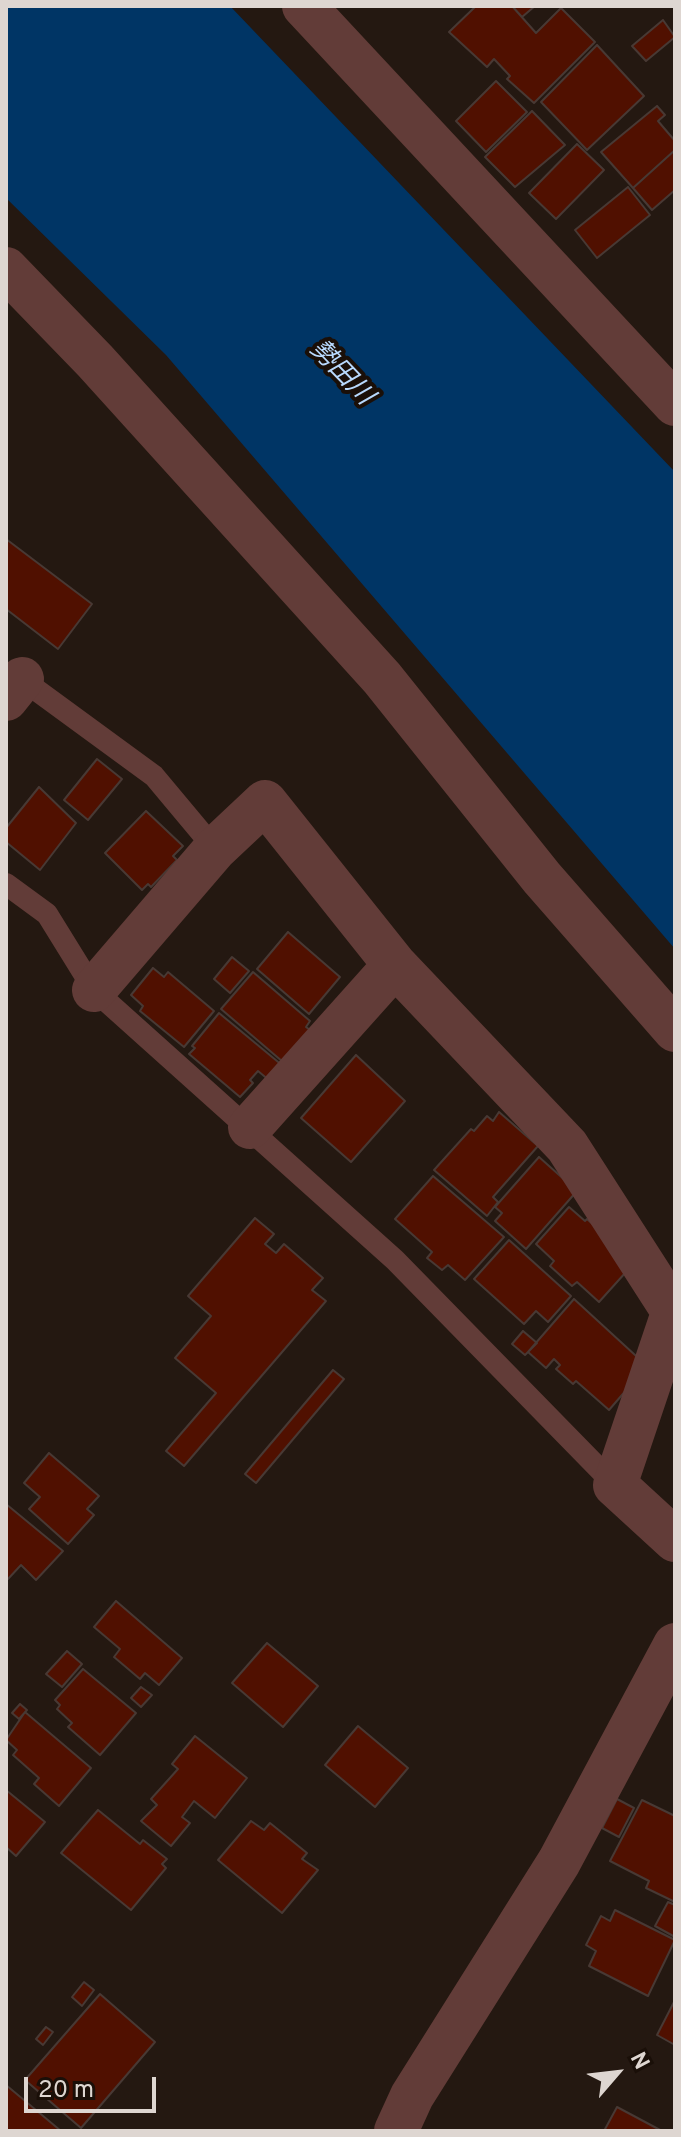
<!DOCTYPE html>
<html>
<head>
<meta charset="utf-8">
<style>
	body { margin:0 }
	#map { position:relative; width:681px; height:2137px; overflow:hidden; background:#241811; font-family:Overpass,sans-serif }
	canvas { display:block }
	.frame { position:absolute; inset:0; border:8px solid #ded6d1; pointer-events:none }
	.north { position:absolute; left:577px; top:2033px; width:80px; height:80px; -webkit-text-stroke:6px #1a0f08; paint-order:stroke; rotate:62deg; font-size:22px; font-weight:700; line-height:32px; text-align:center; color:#ded6d1 }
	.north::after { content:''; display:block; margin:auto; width:28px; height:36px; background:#ded6d1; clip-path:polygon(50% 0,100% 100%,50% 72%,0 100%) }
	.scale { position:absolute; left:24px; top:2077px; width:132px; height:36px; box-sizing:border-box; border:4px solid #ded6d1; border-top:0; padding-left:10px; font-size:24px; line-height:28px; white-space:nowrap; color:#ded6d1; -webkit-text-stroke:6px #1a0f08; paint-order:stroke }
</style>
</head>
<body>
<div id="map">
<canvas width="681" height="2137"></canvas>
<div class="frame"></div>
<div class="north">N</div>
<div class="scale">20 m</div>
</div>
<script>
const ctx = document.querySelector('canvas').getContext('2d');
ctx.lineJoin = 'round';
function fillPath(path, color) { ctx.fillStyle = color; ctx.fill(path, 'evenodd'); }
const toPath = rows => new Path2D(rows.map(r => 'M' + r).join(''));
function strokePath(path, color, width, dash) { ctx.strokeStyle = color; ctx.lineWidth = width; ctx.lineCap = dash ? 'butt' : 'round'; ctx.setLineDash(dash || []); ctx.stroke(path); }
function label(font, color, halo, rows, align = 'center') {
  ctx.font = font + ' Overpass,"Noto Sans JP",sans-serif'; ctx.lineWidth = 8; ctx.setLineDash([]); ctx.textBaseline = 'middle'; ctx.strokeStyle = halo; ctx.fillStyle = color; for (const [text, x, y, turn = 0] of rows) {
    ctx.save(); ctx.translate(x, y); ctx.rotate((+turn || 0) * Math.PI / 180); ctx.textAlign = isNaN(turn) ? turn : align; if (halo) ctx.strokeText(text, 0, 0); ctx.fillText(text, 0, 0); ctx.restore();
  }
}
const water = toPath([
	[6,6,230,6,675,472,675,949,166,355,6,198]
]);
const building = toPath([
	[476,6,512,6,536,33,561,8,595,42,534,103,507,79,510,76,494,59,487,67,449,32,476,6],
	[512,6,535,6,522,17,512,6],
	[663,20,675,37,646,61,632,46,663,20],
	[597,45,644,96,587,150,541,102,597,45],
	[496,81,527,112,486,152,456,121,496,81],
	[657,106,665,115,658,121,675,141,675,150,633,188,601,152,657,106],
	[532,111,565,145,515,187,485,157,532,111],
	[577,144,604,170,556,219,529,193,577,144],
	[675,150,675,190,652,210,633,188,675,150],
	[628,187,650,215,597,258,575,230,628,187],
	[6,539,92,604,58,649,6,609,6,539],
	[97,759,122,779,88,820,64,800,97,759],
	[39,787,76,823,40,870,6,842,6,828,39,787],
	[146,811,183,846,173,856,177,860,151,887,148,884,142,890,105,853,146,811],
	[288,932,340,977,309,1014,257,969,288,932],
	[232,957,249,971,230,993,214,979,232,957],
	[153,968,164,977,168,972,214,1011,184,1047,140,1011,143,1006,131,995,153,968],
	[253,972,310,1021,306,1027,310,1030,283,1062,221,1009,253,972],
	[219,1013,283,1066,270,1081,258,1071,250,1080,253,1083,240,1097,189,1054,195,1048,192,1046,219,1013],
	[356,1055,405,1101,351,1162,301,1118,356,1055],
	[499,1112,538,1146,493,1197,498,1202,487,1216,434,1170,471,1129,474,1131,487,1116,493,1121,499,1112],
	[539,1157,577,1191,526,1249,495,1221,502,1213,495,1207,539,1157],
	[433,1176,504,1237,465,1280,448,1265,442,1270,427,1258,432,1252,395,1219,433,1176],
	[569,1207,585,1221,587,1219,635,1262,599,1302,577,1282,572,1286,550,1266,554,1261,536,1244,569,1207],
	[255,1218,274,1234,265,1244,276,1253,284,1244,323,1278,312,1290,326,1301,184,1466,166,1451,216,1393,175,1358,211,1316,188,1296,255,1218],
	[509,1240,571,1296,548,1322,536,1311,524,1324,474,1279,509,1240],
	[574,1299,647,1366,609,1410,576,1381,573,1384,556,1369,560,1365,554,1359,546,1368,528,1352,574,1299],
	[523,1331,537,1343,525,1355,512,1344,523,1331],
	[333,1370,344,1379,256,1483,245,1474,333,1370],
	[49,1453,99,1496,87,1509,94,1515,68,1544,29,1509,40,1497,24,1483,49,1453],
	[6,1504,63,1551,36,1580,21,1565,8,1579,6,1577,6,1504],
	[116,1601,182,1658,159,1685,145,1673,140,1679,114,1657,120,1649,94,1627,116,1601],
	[267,1643,318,1686,283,1727,232,1683,267,1643],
	[67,1651,82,1664,62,1687,46,1674,67,1651],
	[83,1669,136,1713,100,1755,68,1727,72,1723,57,1709,60,1705,55,1700,83,1669],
	[141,1687,152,1695,141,1707,131,1698,141,1687],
	[20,1704,27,1710,19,1719,12,1713,20,1704],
	[25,1712,91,1768,59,1806,34,1784,39,1778,13,1755,17,1750,6,1740,25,1712],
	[358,1726,408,1768,375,1807,325,1765,358,1726],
	[195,1736,247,1778,215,1818,194,1801,182,1817,190,1823,171,1846,141,1821,157,1805,151,1799,178,1769,172,1764,195,1736],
	[6,1790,45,1822,16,1856,6,1847,6,1790],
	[617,1799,634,1808,619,1837,602,1828,617,1799],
	[642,1800,675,1816,675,1902,646,1888,649,1881,610,1861,642,1800],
	[98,1810,140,1844,143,1840,167,1859,162,1864,166,1868,131,1910,61,1853,98,1810],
	[251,1821,264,1830,270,1823,307,1853,302,1859,318,1870,282,1913,218,1860,251,1821],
	[668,1902,675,1905,675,1937,655,1926,668,1902],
	[615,1910,675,1940,648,1996,589,1966,596,1951,586,1945,601,1916,610,1921,615,1910],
	[84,1982,94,1990,82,2006,72,1997,84,1982],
	[100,1994,155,2042,81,2128,25,2080,100,1994],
	[675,2000,675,2045,657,2035,675,2000],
	[46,2027,53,2032,43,2045,36,2039,46,2027],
	[6,2085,61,2131,6,2131,6,2085],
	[617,2107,662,2131,604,2131,617,2107]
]);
const lane = toPath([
	[16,675,154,776,215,849],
	[6,884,47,914,94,990,395,1260,615,1485]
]);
const street = toPath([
	[304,6,675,404],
	[6,269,95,361,382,678,542,878,675,1030],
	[6,699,22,679],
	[94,990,215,849,265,802,395,965,567,1146,673,1311],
	[250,1127,395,965],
	[675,1307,615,1485,675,1540],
	[396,2131,412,2096,559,1862,675,1645]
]);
const waterNames = [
	["勢田川",340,374,46]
];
fillPath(water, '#003565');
fillPath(building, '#501000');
strokePath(building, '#483934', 2);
strokePath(lane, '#623c38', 22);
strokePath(street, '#623c38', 44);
label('italic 26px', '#b8d9fd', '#1a0f08', waterNames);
</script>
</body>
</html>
